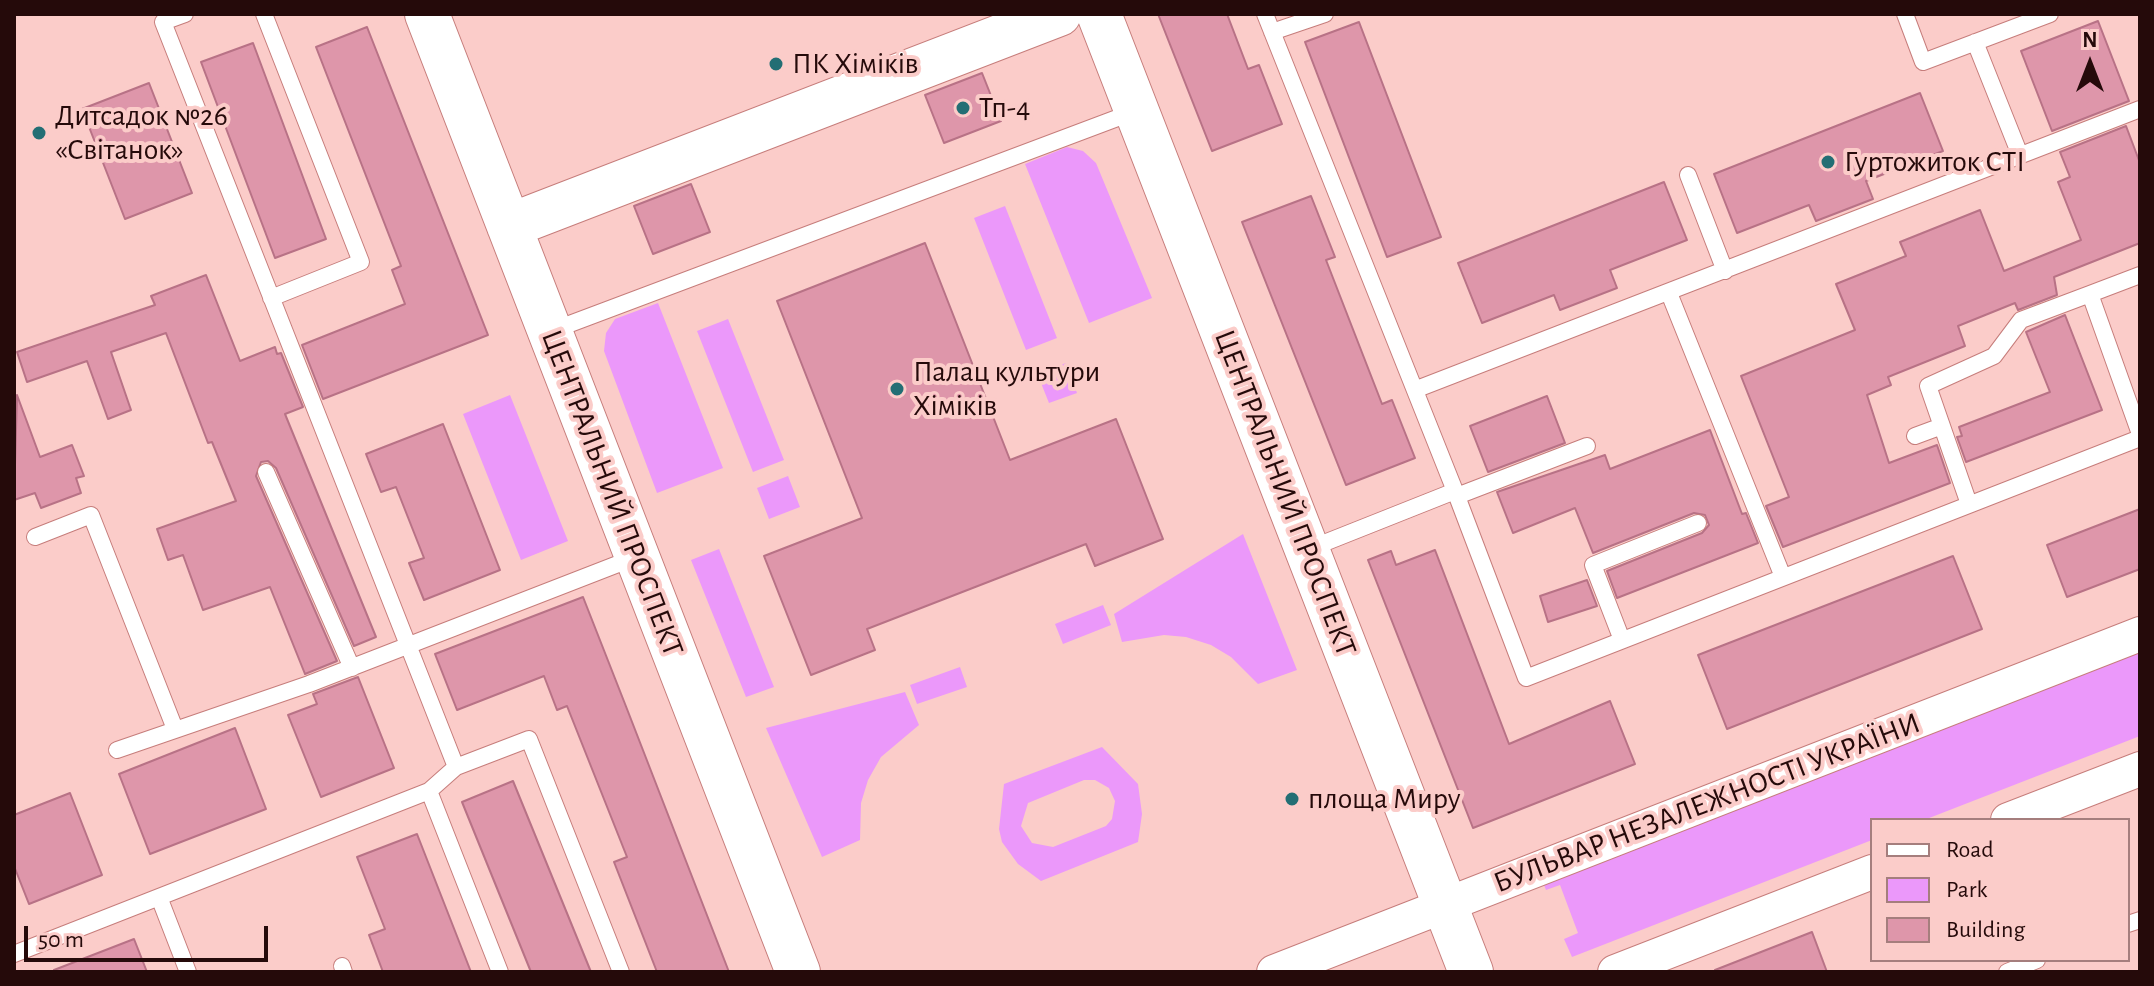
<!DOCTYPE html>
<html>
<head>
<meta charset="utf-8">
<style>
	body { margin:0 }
	#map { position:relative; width:2154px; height:986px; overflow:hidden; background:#fbccc9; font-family:"Alegreya Sans",sans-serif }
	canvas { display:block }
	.frame { position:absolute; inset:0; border:16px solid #250a0a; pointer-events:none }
	.legend { position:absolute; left:1870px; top:818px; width:260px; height:144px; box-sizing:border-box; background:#fbccc9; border:2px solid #a57e7d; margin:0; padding:10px 14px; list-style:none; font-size:24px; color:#250a0a }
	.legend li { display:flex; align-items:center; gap:16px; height:40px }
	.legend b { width:40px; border:2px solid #a57e7d }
	.north { position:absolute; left:2050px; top:24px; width:80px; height:80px; -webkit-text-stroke:6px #fbccc9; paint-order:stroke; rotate:0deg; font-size:22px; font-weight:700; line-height:32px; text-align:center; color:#250a0a }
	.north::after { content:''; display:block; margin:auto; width:28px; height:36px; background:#250a0a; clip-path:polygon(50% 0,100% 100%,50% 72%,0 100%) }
	.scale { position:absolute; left:24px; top:926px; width:244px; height:36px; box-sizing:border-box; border:4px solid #250a0a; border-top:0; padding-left:10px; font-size:24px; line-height:28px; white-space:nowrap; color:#250a0a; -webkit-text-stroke:6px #fbccc9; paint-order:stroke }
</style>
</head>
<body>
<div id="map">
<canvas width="2154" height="986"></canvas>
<div class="frame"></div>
<ul class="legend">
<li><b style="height:10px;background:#fff"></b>Road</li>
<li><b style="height:22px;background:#eb98fa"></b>Park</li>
<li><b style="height:22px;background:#de96aa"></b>Building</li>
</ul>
<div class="north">N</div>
<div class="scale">50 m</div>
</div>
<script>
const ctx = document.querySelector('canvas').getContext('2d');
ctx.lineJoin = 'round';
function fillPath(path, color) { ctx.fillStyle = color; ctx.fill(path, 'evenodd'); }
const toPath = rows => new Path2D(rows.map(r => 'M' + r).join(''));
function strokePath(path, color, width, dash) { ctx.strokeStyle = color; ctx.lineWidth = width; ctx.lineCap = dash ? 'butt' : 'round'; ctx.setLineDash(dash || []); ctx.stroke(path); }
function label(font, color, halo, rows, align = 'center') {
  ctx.font = font + ' "Alegreya Sans",sans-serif'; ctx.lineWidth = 8; ctx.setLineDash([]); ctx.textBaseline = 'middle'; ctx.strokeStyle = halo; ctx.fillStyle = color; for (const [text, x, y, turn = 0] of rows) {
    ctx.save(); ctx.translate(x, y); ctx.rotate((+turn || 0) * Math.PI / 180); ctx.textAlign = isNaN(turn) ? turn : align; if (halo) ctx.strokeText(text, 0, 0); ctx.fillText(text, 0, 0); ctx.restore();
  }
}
const green = toPath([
	[1067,147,1083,151,1096,163,1152,298,1089,323,1025,164],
	[1005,206,1057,338,1026,350,974,218],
	[658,303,723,468,657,493,604,351,606,333,615,319],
	[728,319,784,460,753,472,697,331],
	[1066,363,1077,393,1049,403,1037,373],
	[510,395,568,541,521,560,463,414],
	[788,476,800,507,769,519,757,488],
	[1243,534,1297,670,1258,684,1231,657,1211,645,1186,637,1164,635,1122,642,1114,614],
	[719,549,774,687,746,697,691,560],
	[1103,605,1111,625,1063,644,1055,624],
	[2140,638,2140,736,1924,820,1872,820,1872,840,1572,957,1564,939,1578,933,1560,885,1546,890,1539,872],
	[960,667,967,687,917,704,910,685],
	[905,692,919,725,881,757,868,780,861,803,860,840,822,857,766,728],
	[1102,747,1138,784,1142,814,1138,842,1041,881,1018,864,1002,842,999,829,1004,784],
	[1084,780,1095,780,1109,788,1115,801,1112,819,1106,826,1053,847,1032,843,1021,826,1028,803]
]);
const building = toPath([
	[1158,14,1227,14,1248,69,1259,65,1282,124,1212,151,1158,14],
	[2098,21,2129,101,2052,131,2021,51,2098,21],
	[1359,22,1441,237,1387,257,1305,42,1359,22],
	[367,27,488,335,323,399,302,345,405,304,392,270,401,266,316,47,367,27],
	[253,43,326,239,275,258,201,62,253,43],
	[982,73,1001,121,944,143,925,95,982,73],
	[149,83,192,193,125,219,82,109,149,83],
	[1920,93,1943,151,1866,181,1873,199,1816,221,1809,205,1737,233,1714,174,1920,93],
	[2126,126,2140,163,2140,243,2054,277,2057,295,2018,310,2015,303,1958,326,1965,346,1888,377,1891,385,1867,395,1889,463,1937,445,1950,483,1783,547,1766,506,1789,497,1741,376,1855,330,1836,284,1906,256,1900,242,1980,210,2004,271,2081,240,2058,182,2070,177,2060,152,2126,126],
	[1664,182,1687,240,1610,270,1617,288,1560,310,1554,295,1482,323,1458,263,1664,182],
	[691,184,710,232,653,254,634,206,691,184],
	[1311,196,1335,257,1326,260,1382,404,1392,400,1415,458,1346,485,1242,222,1311,196],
	[925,243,1010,460,1116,419,1163,539,1095,566,1086,544,867,629,875,650,811,675,764,556,862,518,777,301,925,243],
	[206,275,240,361,275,347,277,354,281,353,303,407,285,414,376,637,354,646,276,468,268,461,261,462,256,476,337,661,305,674,270,587,203,610,183,555,168,560,157,529,236,501,212,442,208,443,166,333,111,352,131,410,108,419,87,361,27,382,17,352,155,305,151,296,206,275],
	[2065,315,2102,410,1966,462,1957,437,1962,436,1959,427,2050,392,2026,332,2065,315],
	[17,395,40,457,72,445,84,476,76,478,81,493,41,508,35,493,14,500,17,395],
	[1547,396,1565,443,1488,472,1470,426,1547,396],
	[443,424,500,570,424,600,409,563,424,558,396,487,381,492,366,454,443,424],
	[1710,430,1742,514,1746,513,1758,543,1617,598,1607,571,1702,533,1709,525,1705,515,1694,513,1593,553,1575,508,1513,533,1497,492,1605,455,1610,469,1710,430],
	[2140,509,2140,569,2067,597,2047,545,2140,509],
	[1435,550,1509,744,1610,701,1635,764,1473,828,1368,560,1391,551,1396,565,1435,550],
	[1953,556,1982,629,1727,729,1698,655,1953,556],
	[1587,580,1597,606,1548,622,1540,596,1587,580],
	[583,597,627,709,729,972,657,972,614,862,627,857,567,706,557,710,544,676,457,710,435,654,583,597],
	[358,677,394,768,321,797,288,715,317,704,313,694,358,677],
	[235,728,266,809,150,854,119,774,235,728],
	[513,781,591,972,531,972,462,802,513,781],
	[70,793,102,875,29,904,14,866,14,815,70,793],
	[417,834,471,972,383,972,369,935,385,929,357,857,417,834],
	[1812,932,1827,972,1716,972,1715,970,1812,932],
	[134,939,147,972,55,972,54,970,134,939]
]);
const lane = toPath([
	[185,14,163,22,456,767],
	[264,14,361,262,271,298],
	[1265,14,1455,491,1309,549],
	[1905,14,1923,62,2050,14],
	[1272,32,1325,14],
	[1975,42,2020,155],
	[1688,175,1725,271],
	[2140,275,2090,294,2140,434],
	[1669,293,1783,577],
	[551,331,1136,111],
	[1417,389,2140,109],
	[1915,436,1942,426],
	[266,472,352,668],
	[1455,491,1526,678,2140,438],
	[1457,496,1587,446],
	[1969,504,1928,386,1994,356,2021,320,2090,294],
	[35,537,91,515,175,729],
	[1622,640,1593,565,1698,523],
	[117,750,309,684,636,557],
	[429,791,500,972],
	[159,897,188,972],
	[2128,924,2140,920],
	[14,954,429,791,456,767,529,739,621,972],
	[342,966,344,972],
	[2007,972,2037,960]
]);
const street = toPath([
	[2008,820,2140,769],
	[1274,972,2140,634],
	[1615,972,1872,872]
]);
const secondary = toPath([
	[427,14,798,972],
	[1099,14,1471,972],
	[509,226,1059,14]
]);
const markers = [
	[776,64,8,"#236e74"],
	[963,108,8,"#236e74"],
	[39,133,8,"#236e74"],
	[1828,162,8,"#236e74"],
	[897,389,8,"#236e74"],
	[1292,799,8,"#236e74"]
];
const poiNames = [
	["ПК Хіміків",792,64],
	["Тп-4",979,108],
	["Дитсадок №26",55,116],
	["«Світанок»",55,150],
	["Гуртожиток СТІ",1844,162],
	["Палац культури",913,372],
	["Хіміків",913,406],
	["площа Миру",1308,799]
];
const streetNames = [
	["ЦЕНТРАЛЬНИЙ ПРОСПЕКТ",612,493,69],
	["ЦЕНТРАЛЬНИЙ ПРОСПЕКТ",1285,493,69],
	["БУЛЬВАР НЕЗАЛЕЖНОСТІ УКРАЇНИ",1707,803,-21]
];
fillPath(green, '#eb98fa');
fillPath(building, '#de96aa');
strokePath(building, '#b87286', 2);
strokePath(lane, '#c67d7b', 18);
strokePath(street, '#c67d7b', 36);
strokePath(secondary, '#c67d7b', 46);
strokePath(lane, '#fff', 16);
strokePath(street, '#fff', 34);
strokePath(secondary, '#fff', 44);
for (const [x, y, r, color] of markers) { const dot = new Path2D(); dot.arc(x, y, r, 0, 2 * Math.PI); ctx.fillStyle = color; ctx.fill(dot); strokePath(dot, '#fbccc9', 3); }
label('30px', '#250a0a', '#fbccc9', poiNames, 'left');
label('30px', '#250a0a', '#fbccc9', streetNames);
</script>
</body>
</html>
